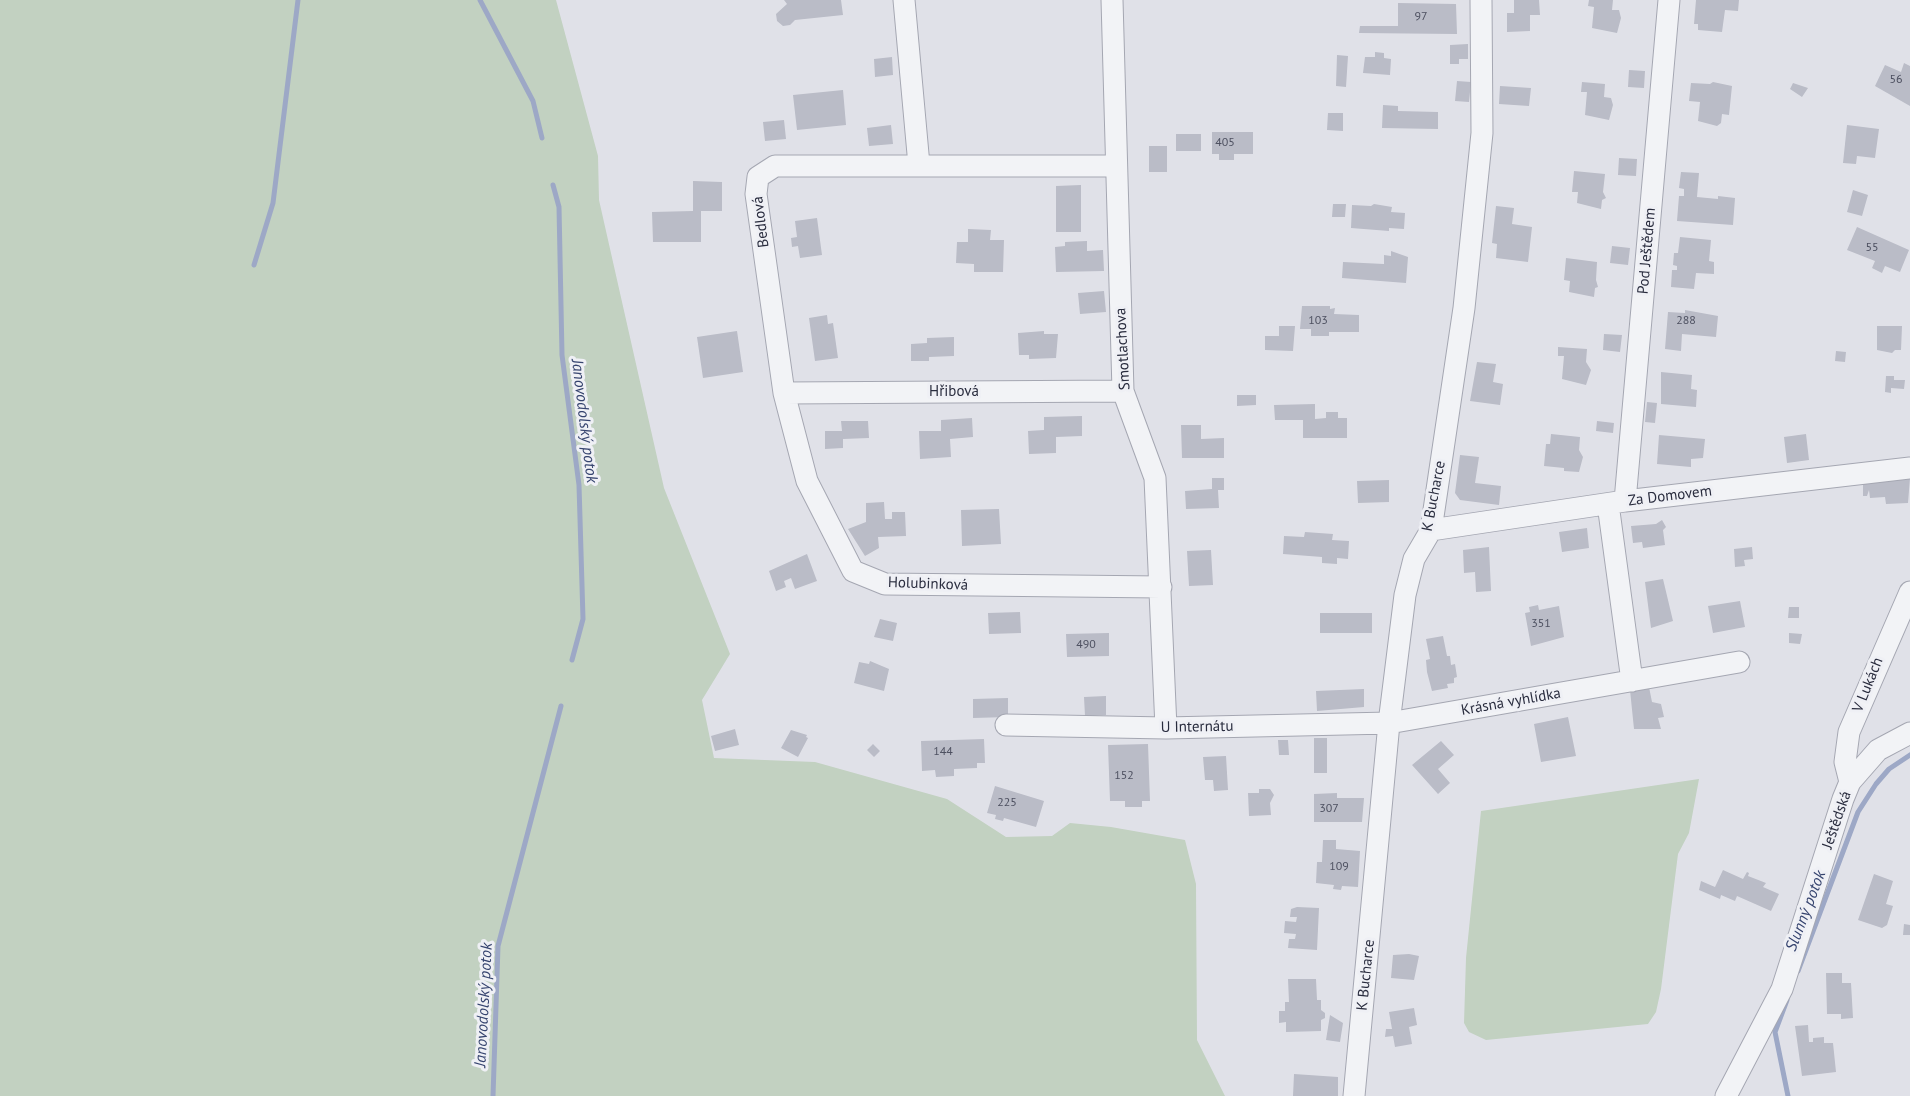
<!DOCTYPE html>
<html>
<head>
<meta charset="utf-8">
<style>
	body { margin:0 }
	canvas { display:block; background:#e0e1e8 }
</style>
</head>
<body>
<canvas width="1910" height="1096"></canvas>
<script>
const ctx = document.querySelector('canvas').getContext('2d');
ctx.lineJoin = 'round';
function fillPath(path, color) { ctx.fillStyle = color; ctx.fill(path, 'evenodd'); }
const toPath = rows => new Path2D(rows.map(r => 'M' + r).join(''));
function strokePath(path, color, width, dash) { ctx.strokeStyle = color; ctx.lineWidth = width; ctx.lineCap = dash ? 'butt' : 'round'; ctx.setLineDash(dash || []); ctx.stroke(path); }
function label(font, color, halo, rows, align = 'center') {
  ctx.font = font + ' "PT Sans",sans-serif'; ctx.lineWidth = 6; ctx.setLineDash([]); ctx.textBaseline = 'middle'; ctx.strokeStyle = halo; ctx.fillStyle = color; for (const [text, x, y, turn = 0] of rows) {
    ctx.save(); ctx.translate(x, y); ctx.rotate((+turn || 0) * Math.PI / 180); ctx.textAlign = isNaN(turn) ? turn : align; if (halo) ctx.strokeText(text, 0, 0); ctx.fillText(text, 0, 0); ctx.restore();
  }
}
const green = toPath([
	[0,0,556,0,598,156,599,200,664,488,730,654,702,700,714,758,815,762,947,799,1006,837,1052,836,1070,823,1111,827,1185,840,1196,884,1197,1040,1225,1096,0,1096],
	[1699,779,1689,833,1678,854,1661,989,1656,1012,1648,1024,1486,1040,1469,1032,1464,1023,1466,958,1481,811]
]);
const stream = toPath([
	[480,0,533,101,542,138],
	[553,185,559,207,562,355,579,485,583,619,572,660],
	[254,265,273,203,298,0],
	[1798,971,1858,812,1876,784,1889,769,1910,755],
	[1787,1000,1775,1032,1788,1096],
	[493,1096,498,946,561,706]
]);
const building = toPath([
	[784,0,841,0,843,15,795,20,790,25,783,26,777,21,776,14,787,4],
	[1514,0,1539,0,1540,15,1530,15,1530,31,1507,32,1507,13,1514,13],
	[1589,0,1613,0,1612,10,1619,10,1621,18,1617,33,1592,28,1594,7,1588,6],
	[1696,0,1739,0,1738,11,1725,10,1722,32,1698,30,1698,24,1694,24],
	[1398,3,1456,4,1457,34,1359,33,1360,26,1398,26],
	[1468,44,1468,59,1459,59,1459,64,1450,64,1450,45],
	[1375,52,1384,53,1384,58,1391,59,1390,75,1363,73,1365,57,1375,57],
	[1337,55,1348,56,1346,87,1336,86],
	[892,57,893,75,875,77,874,59],
	[1904,63,1910,66,1910,106,1875,86,1885,65,1901,72],
	[1629,70,1645,71,1644,88,1628,87],
	[1457,81,1471,82,1469,102,1455,101],
	[1582,82,1605,84,1604,97,1611,98,1613,105,1609,120,1585,115,1587,92,1581,92],
	[1713,82,1732,86,1729,115,1722,114,1721,123,1717,126,1698,121,1700,102,1689,101,1691,83,1710,84],
	[1793,83,1808,88,1802,97,1790,89],
	[1500,86,1531,88,1529,106,1499,104],
	[843,90,846,125,797,130,793,95],
	[1383,105,1398,106,1398,111,1438,112,1438,129,1382,128],
	[1328,113,1343,113,1343,131,1327,130],
	[784,120,786,139,765,141,763,122],
	[891,125,893,144,869,146,867,128],
	[1847,125,1879,129,1875,158,1857,156,1856,164,1843,163],
	[1212,132,1253,132,1253,154,1234,154,1234,160,1219,160,1219,154,1212,154],
	[1176,134,1201,134,1201,151,1176,151],
	[1149,146,1167,146,1167,172,1149,172],
	[1619,158,1637,159,1636,176,1618,175],
	[1574,171,1605,174,1603,192,1606,198,1602,200,1601,209,1577,203,1578,192,1572,192],
	[1681,172,1699,173,1697,197,1718,199,1718,196,1735,198,1733,225,1677,221,1679,196,1684,196,1684,189,1679,188],
	[693,181,722,182,722,211,701,211,701,242,653,242,652,212,693,211],
	[1081,185,1081,232,1056,232,1056,186],
	[1853,190,1868,195,1862,216,1847,212],
	[1333,204,1346,204,1345,217,1332,217],
	[1374,204,1392,207,1391,212,1405,213,1404,229,1389,228,1389,231,1351,228,1352,205,1371,206],
	[1496,206,1514,208,1512,224,1532,227,1528,262,1496,258,1497,244,1492,243],
	[817,218,822,255,800,258,798,246,792,247,791,238,797,237,795,221],
	[1857,227,1909,250,1900,272,1885,266,1882,273,1872,268,1875,261,1847,250],
	[968,229,991,230,990,240,1004,240,1003,272,974,272,974,264,956,263,957,242,968,242],
	[1680,237,1711,240,1709,261,1714,262,1714,274,1696,273,1694,289,1671,287,1672,270,1677,270,1677,266,1673,265,1674,253,1678,253],
	[1087,241,1087,251,1103,250,1104,271,1056,272,1055,247,1065,246,1065,242],
	[1612,246,1630,248,1628,265,1610,263],
	[1391,251,1408,257,1406,283,1342,278,1343,262,1384,264,1384,255,1391,256],
	[1566,258,1597,262,1596,280,1598,287,1595,288,1594,297,1569,292,1570,281,1564,280],
	[1104,291,1106,312,1080,314,1078,293],
	[1302,306,1330,306,1330,309,1335,308,1334,314,1359,315,1359,332,1329,332,1329,336,1311,336,1311,329,1300,329],
	[1685,310,1718,316,1716,337,1682,334,1681,351,1665,349,1668,312,1685,313],
	[827,315,828,324,833,323,838,358,815,361,809,318],
	[1279,326,1295,326,1293,351,1265,350,1265,336,1279,336],
	[1877,326,1902,326,1901,350,1895,350,1892,353,1877,350],
	[737,331,743,372,703,378,697,337],
	[1044,331,1044,334,1058,334,1056,358,1029,359,1029,355,1019,355,1018,333],
	[1604,334,1622,335,1620,352,1603,350],
	[954,337,954,356,929,357,929,361,911,361,911,344,927,343,927,338],
	[1558,347,1587,349,1586,362,1591,370,1586,385,1562,379,1564,356,1558,356],
	[1836,351,1846,352,1845,362,1835,361],
	[1477,362,1496,364,1493,382,1503,384,1500,405,1470,401],
	[1661,372,1692,375,1691,389,1697,390,1696,407,1661,404],
	[1886,376,1894,376,1894,380,1905,380,1904,389,1891,388,1891,393,1885,392],
	[1237,395,1256,395,1256,405,1237,406],
	[1647,402,1657,403,1655,423,1645,422],
	[1315,404,1315,419,1326,418,1326,412,1338,412,1338,418,1347,418,1347,438,1303,438,1303,420,1275,420,1274,405],
	[1082,416,1082,436,1056,437,1056,453,1029,454,1028,431,1044,430,1044,417],
	[972,418,973,437,950,439,951,457,920,459,919,431,941,431,941,420],
	[841,421,868,421,869,438,843,439,843,448,825,449,825,431,842,431],
	[1597,421,1614,423,1613,433,1596,431],
	[1181,425,1201,425,1201,439,1224,438,1224,458,1182,458],
	[1551,434,1580,437,1579,450,1583,457,1579,472,1564,471,1564,468,1544,466,1546,444,1550,444],
	[1806,434,1809,460,1787,463,1784,437],
	[1659,435,1705,439,1703,458,1691,459,1691,467,1657,464],
	[1460,455,1479,457,1475,483,1501,486,1499,505,1460,500,1455,493],
	[1212,478,1224,478,1224,490,1218,490,1219,508,1186,509,1185,491,1212,489],
	[1910,478,1908,503,1886,504,1885,497,1870,498,1869,490,1867,496,1863,496,1863,480],
	[1389,480,1389,502,1358,503,1357,481],
	[884,502,885,519,892,519,892,512,905,512,906,536,878,537,879,548,865,556,848,529,866,522,866,503],
	[999,509,1001,544,962,546,961,510],
	[1662,520,1666,527,1663,530,1665,545,1643,548,1642,542,1633,543,1631,526,1656,524],
	[1587,528,1589,548,1562,552,1559,532],
	[1305,532,1333,534,1332,540,1349,541,1348,559,1337,558,1337,564,1322,563,1322,557,1283,554,1284,536,1304,537],
	[1489,547,1491,591,1476,592,1475,572,1464,573,1463,550],
	[1752,547,1753,559,1744,560,1745,566,1735,567,1734,549],
	[1211,550,1213,585,1189,586,1187,551],
	[807,554,817,581,795,589,791,578,784,581,786,587,776,591,769,571],
	[1663,579,1673,621,1651,628,1645,582],
	[1740,601,1745,627,1713,633,1708,606],
	[1538,605,1539,610,1559,606,1564,637,1531,646,1525,613,1530,612,1529,607],
	[1789,607,1799,607,1799,618,1788,618],
	[1020,612,1021,633,989,634,988,613],
	[1320,613,1372,613,1372,633,1320,633],
	[880,619,897,623,893,641,874,637],
	[1109,633,1109,656,1067,657,1066,634],
	[1789,633,1802,634,1800,644,1789,643],
	[1443,636,1447,656,1450,656,1451,665,1455,664,1457,677,1454,678,1454,683,1447,684,1448,688,1432,691,1427,672,1426,660,1430,659,1426,639],
	[870,661,889,669,884,691,854,683,859,662,869,664],
	[1649,687,1652,702,1661,704,1664,717,1658,718,1661,729,1634,729,1630,690],
	[1364,689,1364,707,1317,711,1316,691],
	[1106,696,1106,715,1085,716,1084,697],
	[1008,698,1008,717,973,718,973,699],
	[1568,717,1576,756,1541,762,1534,724],
	[735,729,739,745,715,751,711,736],
	[791,730,807,735,806,737,808,738,798,757,781,748],
	[1314,738,1327,738,1327,773,1314,773],
	[984,739,985,763,977,763,977,768,954,769,954,776,936,777,935,770,922,771,921,741],
	[1278,740,1288,740,1289,755,1279,755],
	[1441,741,1454,755,1438,769,1450,783,1438,794,1412,765],
	[873,744,880,751,874,757,867,750],
	[1148,744,1150,801,1142,801,1142,807,1125,807,1125,801,1110,801,1108,745],
	[1226,756,1228,790,1214,791,1213,780,1205,780,1203,757],
	[995,786,1044,801,1036,827,1004,818,1003,821,995,819,996,815,987,813],
	[1259,789,1270,789,1274,795,1270,803,1271,815,1249,816,1248,793,1259,793],
	[1337,793,1337,798,1364,798,1362,822,1314,822,1314,794],
	[1323,840,1336,840,1336,849,1360,851,1358,887,1342,886,1341,890,1333,889,1334,885,1316,883,1317,862,1322,862],
	[1723,870,1743,879,1747,872,1749,873,1748,876,1766,883,1763,887,1779,894,1771,911,1737,896,1735,901,1721,895,1720,899,1699,890,1701,881,1715,887],
	[1874,874,1893,881,1886,904,1893,906,1887,925,1882,928,1858,920],
	[1297,907,1319,908,1317,950,1288,948,1289,939,1295,939,1296,934,1284,933,1285,921,1296,922,1297,917,1290,917,1291,909],
	[1904,924,1910,925,1910,935,1903,935],
	[1409,954,1419,956,1414,980,1391,978,1393,955],
	[1826,973,1842,973,1842,983,1851,983,1853,1018,1841,1019,1841,1014,1827,1014],
	[1288,979,1316,979,1317,1000,1321,1000,1321,1010,1325,1013,1325,1018,1321,1020,1321,1031,1286,1032,1286,1022,1279,1023,1279,1011,1285,1011,1285,1002,1289,1002],
	[1414,1008,1417,1025,1409,1027,1412,1044,1395,1047,1393,1036,1385,1037,1386,1029,1392,1029,1389,1012],
	[1330,1015,1343,1023,1340,1042,1326,1040],
	[1808,1025,1809,1042,1813,1042,1813,1038,1824,1037,1824,1043,1833,1043,1836,1072,1802,1076,1795,1026],
	[1294,1074,1338,1077,1338,1096,1293,1096]
]);
const minor = toPath([
	[904,0,919,165],
	[1112,0,1123,391,1155,478,1166,728],
	[1116,166,775,166,758,177,756,194,784,393,807,481,853,571,885,584,1161,587],
	[784,393,1123,391],
	[1625,501,1669,0],
	[1608,504,1632,681],
	[1431,530,1625,501,1910,468],
	[1006,725,1166,728,1389,723,1739,662],
	[1850,782,1845,762,1849,732,1910,592],
	[1354,1096,1389,723,1405,595,1414,559,1431,530,1464,308,1482,133,1481,0],
	[1726,1096,1782,989,1843,799,1850,782,1878,750,1910,733]
]);
const numberNames = [
	["97",1421,17],
	["56",1896,80],
	["405",1225,143],
	["55",1872,248],
	["103",1318,321],
	["288",1686,321],
	["351",1541,624],
	["490",1086,645],
	["144",943,752],
	["152",1124,776],
	["225",1007,803],
	["307",1329,809],
	["109",1339,867]
];
const streetNames = [
	["Bedlová",761,222,-97],
	["Pod Ještědem",1647,251,-85],
	["Smotlachova",1123,349,-93],
	["Hřibová",954,392],
	["K Bucharce",1434,496,-79],
	["Za Domovem",1670,496,-7],
	["Holubinková",928,584,2],
	["V Lukách",1868,685,-68],
	["Krásná vyhlídka",1511,702,-10],
	["U Internátu",1197,727,-1],
	["Ještědská",1837,820,-71],
	["K Bucharce",1366,975,-84]
];
const waterNames = [
	["Janovodolský potok",584,421,83],
	["Slunný potok",1806,911,-69],
	["Janovodolský potok",484,1005,-87]
];
fillPath(green, '#c2d1c1');
strokePath(stream, '#9da8c6', 5);
fillPath(building, '#babcc7');
strokePath(minor, '#a5a7b2', 23);
strokePath(minor, '#f2f3f6', 21);
label('12px', '#4d5060', null, numberNames);
label('15px', '#292c3e', '#eff0f5', streetNames);
label('italic 16px', '#36446f', '#eff0f5', waterNames);
</script>
</body>
</html>
